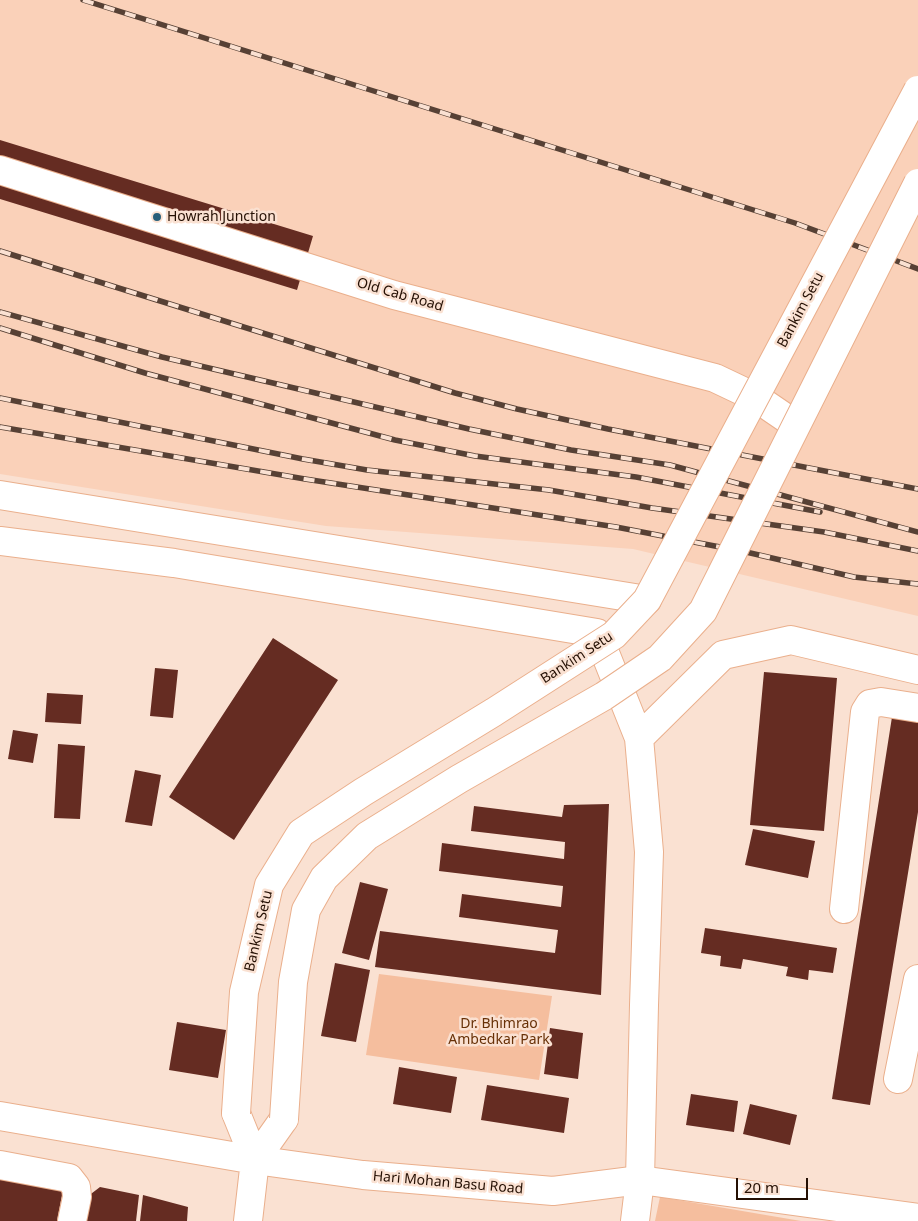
<!DOCTYPE html>
<html>
<head>
<meta charset="utf-8">
<style>
	body { margin:0 }
	#map { position:relative; width:918px; height:1221px; overflow:hidden; background:#fae1d2; font-family:"Noto Sans",sans-serif }
	canvas { display:block }
	.scale { position:absolute; left:736px; top:1178px; width:72px; height:22px; box-sizing:border-box; border:2px solid #251004; border-top:0; padding-left:6px; font-size:15px; line-height:18px; white-space:nowrap; color:#251004; -webkit-text-stroke:4px #fae1d2; paint-order:stroke }
</style>
</head>
<body>
<div id="map">
<canvas width="918" height="1221"></canvas>
<div class="scale">20 m</div>
</div>
<script>
const ctx = document.querySelector('canvas').getContext('2d');
ctx.lineJoin = 'round';
function fillPath(path, color) { ctx.fillStyle = color; ctx.fill(path, 'evenodd'); }
const toPath = rows => new Path2D(rows.map(r => 'M' + r).join(''));
function strokePath(path, color, width, dash) { ctx.strokeStyle = color; ctx.lineWidth = width; ctx.lineCap = dash ? 'butt' : 'round'; ctx.setLineDash(dash || []); ctx.stroke(path); }
function label(font, color, halo, rows, align = 'center') {
  ctx.font = font + ' "Noto Sans",sans-serif'; ctx.lineWidth = 5; ctx.setLineDash([]); ctx.textBaseline = 'middle'; ctx.strokeStyle = halo; ctx.fillStyle = color; for (const [text, x, y, turn = 0] of rows) {
    ctx.save(); ctx.translate(x, y); ctx.rotate((+turn || 0) * Math.PI / 180); ctx.textAlign = isNaN(turn) ? turn : align; if (halo) ctx.strokeText(text, 0, 0); ctx.fillText(text, 0, 0); ctx.restore();
  }
}
const built = toPath([
	[0,0,918,0,918,616,633,549,326,526,0,474]
]);
const green = toPath([
	[379,974,552,996,539,1080,366,1055],
	[660,1197,801,1221,655,1221]
]);
const building = toPath([
	[0,140,313,236,297,290,0,199],
	[273,638,338,680,234,840,169,797],
	[155,668,178,670,173,718,150,716],
	[764,672,837,678,824,831,750,825],
	[47,693,83,695,81,724,45,722],
	[892,717,918,721,918,812,870,1105,832,1099],
	[13,730,38,734,33,763,8,759],
	[58,744,85,746,80,819,54,818],
	[135,770,161,775,152,826,125,822],
	[609,804,601,995,375,967,380,931,555,953,558,930,459,917,462,894,561,907,563,886,439,871,442,843,564,859,565,842,471,831,474,806,562,817,564,805],
	[753,829,815,841,808,878,745,865],
	[360,882,388,889,369,960,342,953],
	[705,928,837,948,833,973,809,970,808,980,786,976,788,967,743,959,741,969,720,966,721,956,701,953],
	[335,963,370,970,356,1042,321,1036],
	[177,1022,226,1030,218,1078,169,1070],
	[550,1028,583,1033,578,1079,544,1074],
	[399,1067,457,1077,451,1113,393,1104],
	[487,1085,569,1098,564,1133,481,1120],
	[691,1094,738,1101,734,1132,686,1125],
	[750,1104,797,1115,790,1145,743,1134],
	[0,1169,65,1180,57,1221,0,1221],
	[100,1187,139,1195,136,1221,80,1221,83,1200],
	[143,1195,188,1207,187,1221,140,1221]
]);
const minor = toPath([
	[0,170,394,295,715,378,755,397,796,425],
	[0,541,174,563,597,633,639,738,649,852,644,1005,640,1180,635,1221],
	[639,738,723,655,791,640,918,670],
	[844,909,865,712,870,704,881,702,918,708],
	[898,1079,918,979],
	[0,1165,69,1178,76,1187,77,1197,72,1221]
]);
const major = toPath([
	[0,495,647,600],
	[236,1113,255,1160],
	[0,1116,255,1160,363,1175,553,1191,640,1180,918,1218],
	[248,1221,255,1160,284,1119]
]);
const rail = toPath([
	[83,0,795,223,918,269],
	[0,251,455,393,517,409,608,429,918,489],
	[0,312,162,357,469,429,571,450,670,465,918,532],
	[0,328,145,373,395,440,475,456,636,477,820,512],
	[0,398,303,459,367,470,549,490,652,508,824,532,918,551],
	[0,427,305,479,616,527,746,552,854,577,918,584]
]);
const majorBridge = toPath([
	[236,1113,244,992,269,885,301,833,363,792,494,712,614,635,647,600,918,90],
	[284,1119,293,982,306,910,324,878,367,836,459,779,604,696,660,658,703,611,918,183]
]);
const markers = [
	[157,217,5,"#285f7a"]
];
const poiNames = [
	["Howrah Junction",167,217]
];
const streetNames = [
	["Old Cab Road",400,295,16],
	["Bankim Setu",801,310,-62],
	["Bankim Setu",577,658,-33],
	["Bankim Setu",259,931,-77],
	["Hari Mohan Basu Road",448,1183,5]
];
const parkNames = [
	["Dr. Bhimrao",499,1024],
	["Ambedkar Park",499,1040]
];
fillPath(built, '#fad1b9');
fillPath(green, '#f5be9e');
fillPath(building, '#652c22');
strokePath(minor, '#eaaf8c', 30);
strokePath(major, '#eaaf8c', 30);
strokePath(minor, '#fff', 28);
strokePath(major, '#fff', 28);
strokePath(rail, '#574135', 5.5);
strokePath(rail, '#fae1d2', 4, [11]);
strokePath(majorBridge, '#eaaf8c', 30, []);
strokePath(majorBridge, '#fff', 28);
for (const [x, y, r, color] of markers) { const dot = new Path2D(); dot.arc(x, y, r, 0, 2 * Math.PI); ctx.fillStyle = color; ctx.fill(dot); strokePath(dot, '#fae1d2', 2); }
label('14px', '#251004', '#fae1d2', poiNames, 'left');
label('14px', '#251004', '#fae1d2', streetNames);
label('14px', '#683107', '#fae1d2', parkNames);
</script>
</body>
</html>
